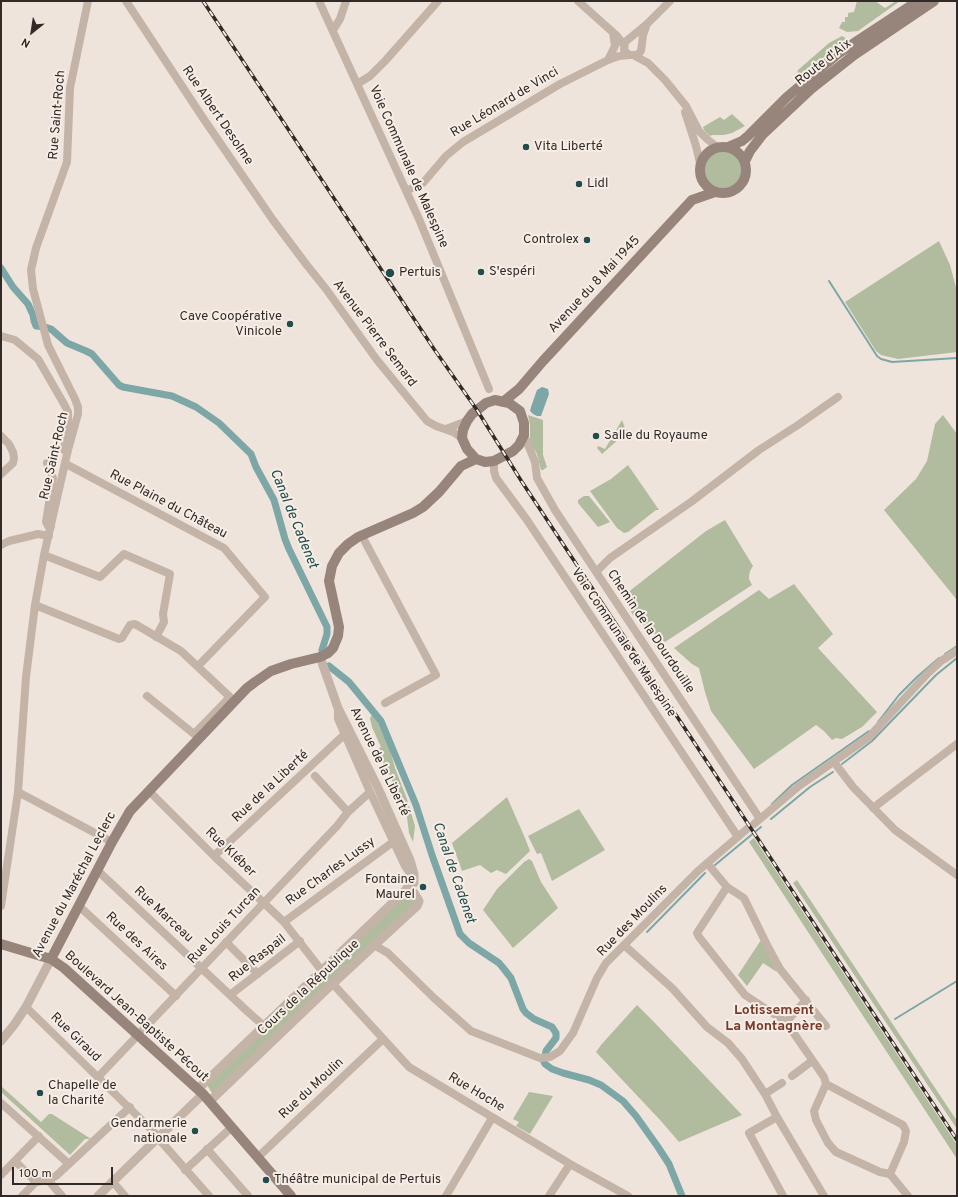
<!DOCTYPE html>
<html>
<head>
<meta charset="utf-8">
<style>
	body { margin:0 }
	#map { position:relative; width:958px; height:1197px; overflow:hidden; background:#eee4db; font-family:Overpass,sans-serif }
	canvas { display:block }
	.frame { position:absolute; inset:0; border:2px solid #322a27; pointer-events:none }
	.north { position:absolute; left:12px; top:12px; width:40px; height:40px; -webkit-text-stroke:3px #f6eee6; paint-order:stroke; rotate:210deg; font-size:11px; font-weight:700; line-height:16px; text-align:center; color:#322a27 }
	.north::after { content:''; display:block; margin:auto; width:14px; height:18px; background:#322a27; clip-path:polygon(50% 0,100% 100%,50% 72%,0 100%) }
	.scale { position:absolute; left:12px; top:1167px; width:101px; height:18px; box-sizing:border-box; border:2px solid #322a27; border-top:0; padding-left:5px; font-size:12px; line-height:14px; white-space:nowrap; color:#322a27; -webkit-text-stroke:3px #f6eee6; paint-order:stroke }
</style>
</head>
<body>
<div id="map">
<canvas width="958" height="1197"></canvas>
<div class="frame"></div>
<div class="north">N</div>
<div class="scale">100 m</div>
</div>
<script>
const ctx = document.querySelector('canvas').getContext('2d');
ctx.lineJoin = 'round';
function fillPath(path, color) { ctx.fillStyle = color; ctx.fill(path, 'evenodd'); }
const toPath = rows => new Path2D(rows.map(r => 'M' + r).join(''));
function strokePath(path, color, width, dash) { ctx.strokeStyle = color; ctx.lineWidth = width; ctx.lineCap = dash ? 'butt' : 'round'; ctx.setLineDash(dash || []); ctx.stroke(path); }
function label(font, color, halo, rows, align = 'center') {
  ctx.font = font + ' Overpass,sans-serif'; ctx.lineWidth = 4; ctx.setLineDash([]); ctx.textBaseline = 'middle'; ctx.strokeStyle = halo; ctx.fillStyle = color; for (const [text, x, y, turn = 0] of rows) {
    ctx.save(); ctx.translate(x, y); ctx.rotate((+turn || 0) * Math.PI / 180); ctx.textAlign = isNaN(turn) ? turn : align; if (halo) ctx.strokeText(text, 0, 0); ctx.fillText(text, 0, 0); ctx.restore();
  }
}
const green = toPath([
	[857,1,875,1,885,8,896,1,900,1,858,31,847,32,839,28,842,22,845,22,845,17,848,17,848,13,854,12],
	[842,36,847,39,796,79,798,70,829,43],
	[732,114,745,126,732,133,724,135,712,135,710,136,704,130,703,127,720,117,724,120],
	'704 170a19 19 0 1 1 38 0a19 19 0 1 1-38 0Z',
	[939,241,950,265,957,291,957,352,898,359,881,355,876,351,845,302],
	[528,415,543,420,543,455,547,467,543,470,541,470,537,454,530,442,530,425],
	[943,415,957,434,957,600,884,510,916,479,927,461,935,424],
	[622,420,625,428,628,431,602,454,597,448,598,446,605,449],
	[628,465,659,510,656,510,628,532,624,533,617,528,590,491,611,479],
	[584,496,589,496,610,522,598,527,578,503,578,500],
	[725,520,753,566,750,571,749,576,749,579,752,585,665,642,647,629,633,615,622,597,706,531],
	[794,584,833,634,818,648,877,712,862,727,842,739,836,738,832,740,824,731,816,725,754,769,711,711,705,692,699,668,692,664,674,648,759,590,769,599],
	[372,715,377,721,389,746,395,768,407,799,415,826,413,842,409,833,406,809,377,750,381,747,372,727,370,718],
	[507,797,525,838,530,851,506,874,497,870,491,873,480,865,462,871,452,843],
	[579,809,605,850,552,881,541,853,537,854,528,836],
	[754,838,957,1145,957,1159,749,842],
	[529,859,532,861,541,882,558,908,513,948,483,910,497,889,524,862],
	[797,880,957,1121,957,1129,793,883],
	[405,893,410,893,416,902,214,1094,212,1093,207,1085],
	[761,940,777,972,763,963,747,986,738,975],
	[637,1005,654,1022,742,1115,679,1142,661,1121,596,1052,601,1045],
	[1,1086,41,1122,49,1114,52,1114,91,1139,85,1139,70,1155,69,1154,1,1092],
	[529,1092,553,1096,530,1134,516,1126,519,1122,513,1119]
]);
const water = toPath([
	[542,387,548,389,549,394,541,416,537,416,533,414,530,411,531,407,537,390]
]);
const stream = toPath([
	[829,281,877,356,881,359,892,362,957,358],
	[945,654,957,646],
	[878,722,899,695,917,677,939,658],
	[842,764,872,741,936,675,957,658],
	[772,804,792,785,869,731],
	[771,819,810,787,833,772],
	[715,865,761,827],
	[647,932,705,873],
	[895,1019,957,981]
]);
const canal = toPath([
	[1,268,13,287,28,304,33,315,34,321,36,326,45,327,51,329,67,343,86,351,92,354,119,385,123,387,172,396,196,407,219,423,251,454,256,467,274,500,285,539,289,549,327,627,327,634,322,650],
	[329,666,349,682,381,721,416,805,432,855,460,934,469,943,499,963,504,969,511,978,523,1009,526,1013,534,1019,552,1027,556,1033,556,1038,546,1051,544,1062,545,1064,552,1069,563,1073,589,1080,601,1085,623,1101,636,1116,658,1147,669,1164,682,1196]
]);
const minor = toPath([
	[126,1,203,118,273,220,306,264,326,289,377,360,427,421,436,426,453,432,462,438],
	[319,1,419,219,489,389],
	[578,1,617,36,624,45],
	[647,24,643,35,641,51,637,55,629,55,624,50,625,42,647,24,670,1],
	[333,30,340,19,346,1],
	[635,56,648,63,665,80,686,106,699,131,707,139,717,147],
	[608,60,615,46,613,33],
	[357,84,370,76,386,60,438,1],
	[685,112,696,146,700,163],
	[406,191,423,183,446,156,463,142,560,84,608,60,619,56,629,55],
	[1,336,15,340,38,359,64,404,68,412,68,420,64,450],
	[446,429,467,421],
	[524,435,535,462,537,478,555,510,760,819],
	[1,436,9,444,13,452,14,458,13,463,1,474],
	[494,461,494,471,496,478,527,520,738,837],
	[47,463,53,478,46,522,48,526,51,527],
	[66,464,224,548,265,597,198,666],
	[362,536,436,675,385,703],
	[1,545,9,541,30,536,38,534,49,536],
	[44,555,100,577,124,554,170,574,163,614,164,622,156,637],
	[596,572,610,558,691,502,759,450,798,425,838,397],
	[35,605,119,639,122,638,130,625,135,624,181,651,230,697,194,734,199,739],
	[147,696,194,734],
	[338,708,338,719,370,792,405,866,409,872,414,874],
	[834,762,853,787,895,830,957,875],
	[315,776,348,812],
	[149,791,214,856,284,922,322,971],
	[18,792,112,842],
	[873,808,957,744],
	[754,824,799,786,869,737,927,674,941,661,957,651],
	[214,856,345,734],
	[707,863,727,887,744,898,768,947,780,969,826,1026],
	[97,870,247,1011,264,1026],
	[727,887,697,933,699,937,745,995,786,1022,824,1077,826,1084,903,1125,906,1131,904,1142,890,1174],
	[1,906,18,792,26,677,35,605,44,555,68,450,78,414,78,407,75,399,48,345,33,289,31,270,36,248,67,162,70,88,88,1],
	[79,906,176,996],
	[284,922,393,842],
	[226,942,258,974],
	[374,945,388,953,434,998,471,1031,540,1058,550,1057,560,1051,573,1033,597,978,606,963,698,871,747,829],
	[624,945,672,988,707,1027,728,1043,742,1059,765,1094,777,1117,824,1196],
	[333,984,409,1067,570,1164,628,1196],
	[230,995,300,941],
	[26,1007,159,1137],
	[786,1022,806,1000],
	[792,1076,812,1061],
	[98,1077,337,826,348,812,370,792],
	[826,1084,814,1111,816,1120,828,1143,836,1152,880,1172,890,1174,908,1196],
	[765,1094,782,1083],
	[1,1103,69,1164],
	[777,1117,749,1133,783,1196],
	[158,1138,209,1196],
	[207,1149,248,1196],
	[258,1157,383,1039],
	[15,1161,36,1182,48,1180,56,1176,130,1107],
	[185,1170,232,1127],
	[1,1175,39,1136],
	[48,1180,62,1196],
	[113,1182,125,1196],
	[22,1196,36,1182],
	[446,1196,492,1118],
	[549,1196,570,1164]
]);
const tertiary = toPath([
	[320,657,338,708,378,788,410,860,414,874,414,883],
	[1,1041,14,1025,26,1007,51,959],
	[198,1089,405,891,414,877],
	[210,1101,327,989,417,906,419,901,414,893,411,891,405,891],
	[98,1196,203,1094]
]);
const secondary = toPath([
	'700 170a23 23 0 1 1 46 0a23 23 0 1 1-46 0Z',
	[728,147,742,141,748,136,787,97,839,53,918,1],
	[745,161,750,151,763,134,811,89,854,55,934,1],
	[495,400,509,403,520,411,524,423,524,435,519,445,513,451,494,461,485,462,476,459,467,449,462,438,463,430,467,421,472,414,486,403,495,400],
	[503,402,519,389,543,361,692,200,715,192],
	[1,944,51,959,64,968,203,1094,291,1196],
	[51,959,112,842,130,811,247,688,255,682,271,671,291,664,320,657,328,653,333,648,338,636,339,627,329,581,332,566,339,553,348,544,358,537,413,513,423,507,439,492,461,466,476,459]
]);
const rail = toPath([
	[203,1,434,349,477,410,522,482,957,1140]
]);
const markers = [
	[526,147,4,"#224c4e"],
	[579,184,4,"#224c4e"],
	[587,240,4,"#224c4e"],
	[481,272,4,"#224c4e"],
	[390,273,5,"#224c4e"],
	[290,324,4,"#224c4e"],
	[596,436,4,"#224c4e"],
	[423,887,4,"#224c4e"],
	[40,1093,4,"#224c4e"],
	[195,1131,4,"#224c4e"],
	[266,1180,4,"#224c4e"]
];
const streetNames = [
	["Route d'Aix",824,63,-38],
	["Rue Léonard de Vinci",505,103,-31],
	["Rue Saint-Roch",58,115,-85],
	["Rue Albert Desolme",217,116,56],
	["Voie Communale de Malespine",408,167,66],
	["Avenue du 8 Mai 1945",595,285,-47],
	["Avenue Pierre Semard",374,334,53],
	["Rue Saint-Roch",55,456,-77],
	["Rue Plaine du Château",168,505,28],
	["Chemin de la Dourdouille",650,632,56],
	["Voie Communale de Malespine",623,643,56],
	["Avenue de la Liberté",379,762,64],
	["Rue de la Liberté",271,787,-43],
	["Rue Kléber",230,853,44],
	["Rue Charles Lussy",331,872,-36],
	["Avenue du Maréchal Leclerc",75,885,-62],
	["Rue Marceau",163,915,43],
	["Rue des Moulins",633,921,-46],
	["Rue Louis Turcan",225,926,-47],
	["Rue des Aires",136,942,43],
	["Rue Raspail",258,959,-38],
	["Cours de la République",309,988,-43],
	["Boulevard Jean-Baptiste Pécout",136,1017,42],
	["Rue Giraud",75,1038,44],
	["Rue du Moulin",312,1089,-43],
	["Rue Hoche",476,1093,31]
];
const poiNames = [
	["Vita Liberté",534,147],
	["Lidl",587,184],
	["Controlex",579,240,"right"],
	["S'espéri",489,272],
	["Pertuis",399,273],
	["Cave Coopérative",282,317,"right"],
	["Vinicole",282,332,"right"],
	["Salle du Royaume",604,436],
	["Fontaine",415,880,"right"],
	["Maurel",415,895,"right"],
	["Chapelle de",48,1086],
	["la Charité",48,1101],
	["Gendarmerie",187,1124,"right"],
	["nationale",187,1139,"right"],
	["Théâtre municipal de Pertuis",274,1180]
];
const waterNames = [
	["Canal de Cadenet",293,519,68],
	["Canal de Cadenet",453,873,71]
];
const neighbourhoodNames = [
	["Lotissement",774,1011],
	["La Montagnère",774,1027]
];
fillPath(green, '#b1bb9d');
fillPath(water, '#7da6a7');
strokePath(stream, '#7da6a7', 2);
strokePath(canal, '#7da6a7', 7);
strokePath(minor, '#c4b4a8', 8);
strokePath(tertiary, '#c4b4a8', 9);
strokePath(secondary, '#97847a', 10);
strokePath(rail, '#322a27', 3.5);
strokePath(rail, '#f6eee6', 2, [6]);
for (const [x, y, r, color] of markers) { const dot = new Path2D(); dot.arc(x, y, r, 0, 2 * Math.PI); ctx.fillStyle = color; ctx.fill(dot); strokePath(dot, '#f6eee6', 1.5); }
label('13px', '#322a27', '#f6eee6', streetNames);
label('13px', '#322a27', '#f6eee6', poiNames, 'left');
label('italic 14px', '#224c4e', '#f6eee6', waterNames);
label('bold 14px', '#773b2b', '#f6eee6', neighbourhoodNames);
</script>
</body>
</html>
